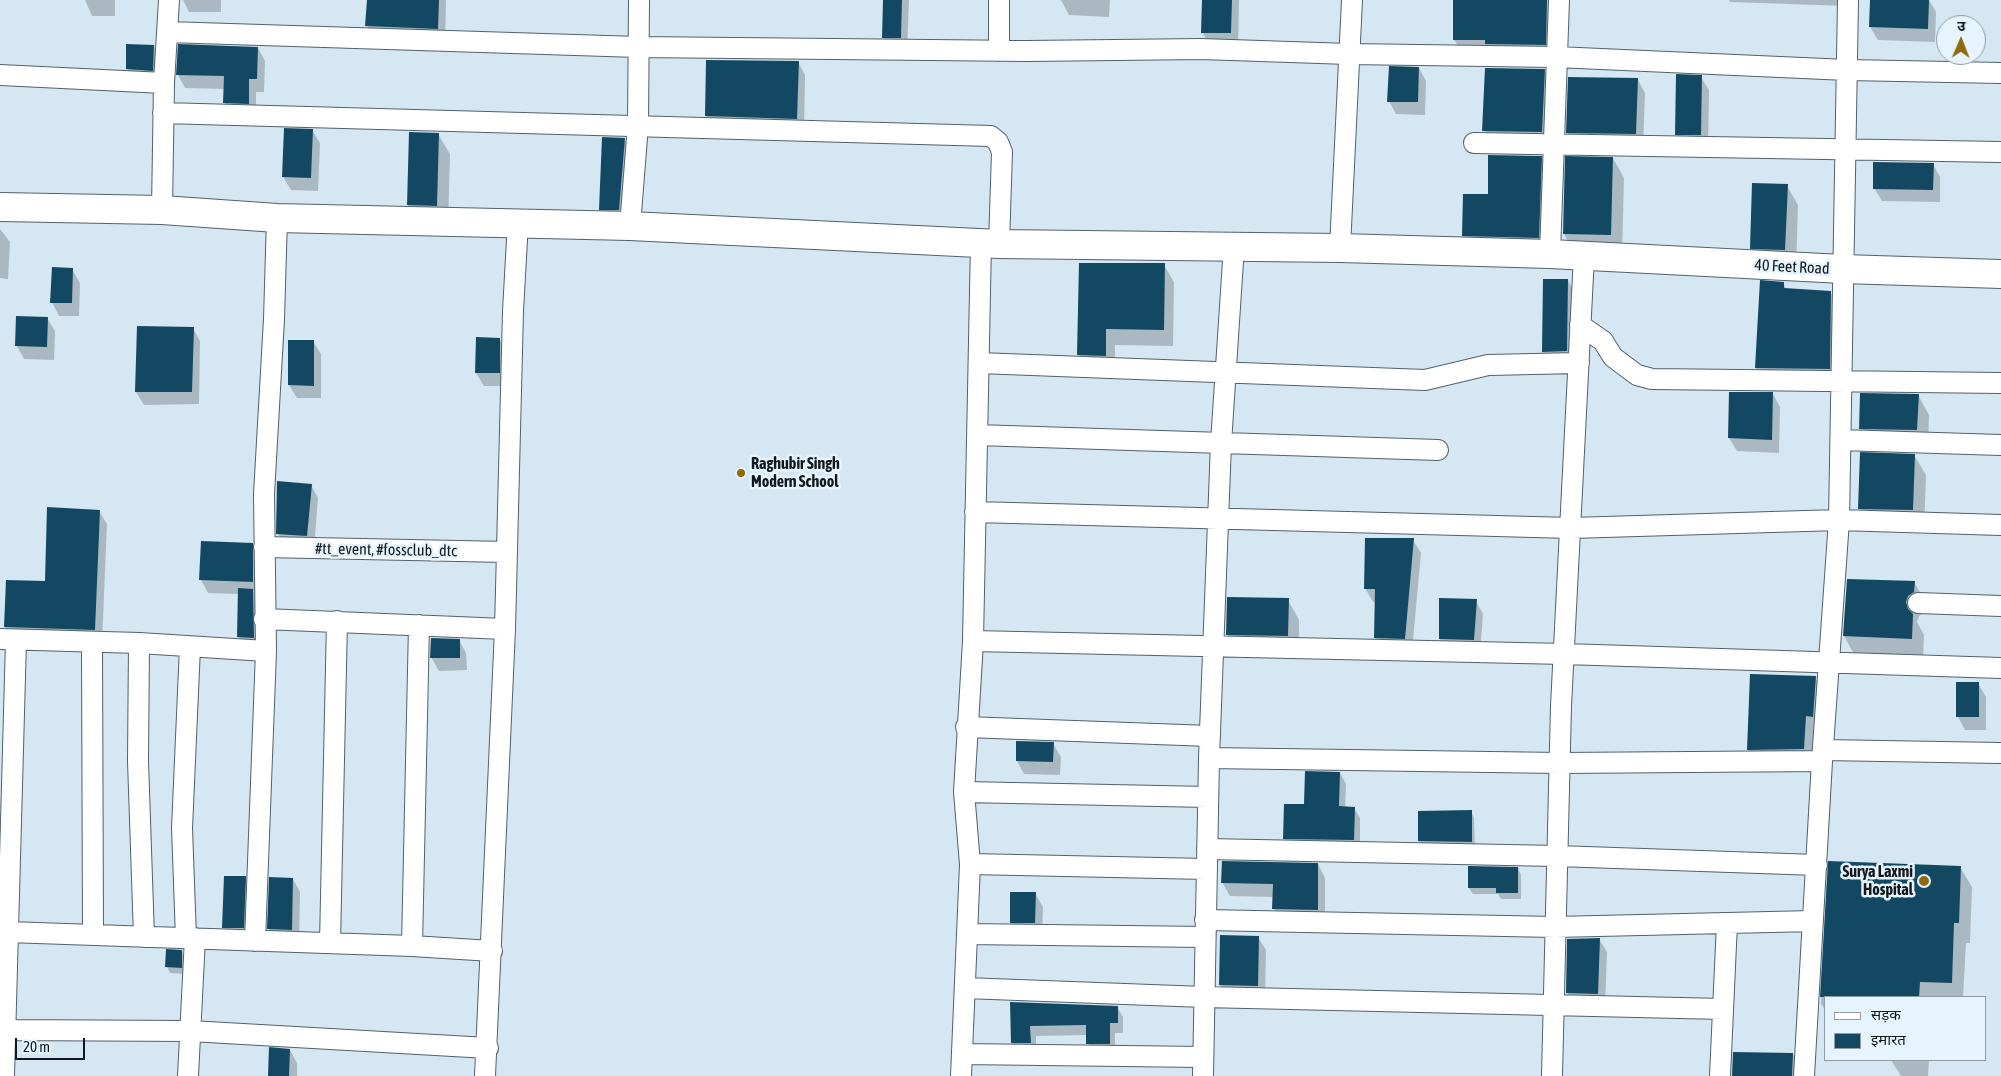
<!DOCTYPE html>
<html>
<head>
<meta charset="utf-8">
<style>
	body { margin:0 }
	#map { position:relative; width:2001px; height:1076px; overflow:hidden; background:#d5e7f3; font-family:"Asap Condensed","Noto Sans Devanagari",sans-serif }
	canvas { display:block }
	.legend { position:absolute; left:1824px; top:996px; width:162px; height:65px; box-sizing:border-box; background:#e5f4fd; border:1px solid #919ca3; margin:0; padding:6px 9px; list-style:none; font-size:15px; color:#12191d }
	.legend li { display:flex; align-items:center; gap:10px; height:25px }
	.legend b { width:25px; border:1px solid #919ca3 }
	.north { position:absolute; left:1936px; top:15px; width:50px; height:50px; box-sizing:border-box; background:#e5f4fd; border:1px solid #919ca3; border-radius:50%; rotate:1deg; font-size:14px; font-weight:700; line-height:20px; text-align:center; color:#12191d }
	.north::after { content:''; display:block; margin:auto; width:18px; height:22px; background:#8e6a0e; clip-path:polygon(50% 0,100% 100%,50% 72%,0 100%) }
	.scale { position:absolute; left:15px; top:1038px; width:70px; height:22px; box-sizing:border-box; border:2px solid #12191d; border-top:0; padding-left:6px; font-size:15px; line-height:18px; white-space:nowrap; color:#12191d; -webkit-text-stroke:4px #e5f4fd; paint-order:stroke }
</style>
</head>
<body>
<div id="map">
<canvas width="2001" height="1076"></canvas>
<ul class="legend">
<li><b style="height:6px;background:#fff"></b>सड़क</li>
<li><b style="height:14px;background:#134862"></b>इमारत</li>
</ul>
<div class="north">उ</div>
<div class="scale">20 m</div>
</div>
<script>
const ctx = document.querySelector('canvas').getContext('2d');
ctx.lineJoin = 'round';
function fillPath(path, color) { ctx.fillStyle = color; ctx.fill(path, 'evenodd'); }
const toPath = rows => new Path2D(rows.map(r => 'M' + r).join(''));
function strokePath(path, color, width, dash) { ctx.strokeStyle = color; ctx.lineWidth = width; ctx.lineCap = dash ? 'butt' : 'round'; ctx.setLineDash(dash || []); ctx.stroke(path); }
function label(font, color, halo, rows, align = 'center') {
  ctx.font = font + ' "Asap Condensed",sans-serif'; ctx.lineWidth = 5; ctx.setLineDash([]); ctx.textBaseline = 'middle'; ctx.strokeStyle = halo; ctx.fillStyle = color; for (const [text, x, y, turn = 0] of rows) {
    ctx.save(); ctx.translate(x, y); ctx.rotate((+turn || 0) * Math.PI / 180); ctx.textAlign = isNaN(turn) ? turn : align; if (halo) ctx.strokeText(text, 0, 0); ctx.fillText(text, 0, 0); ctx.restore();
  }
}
const shadow = toPath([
	[85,0,115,0,115,16,92,16],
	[183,0,221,0,221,12,189,12],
	[368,0,446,0,445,42,374,39,367,26],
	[884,0,909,0,907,51,891,50,883,37],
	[1061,0,1110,0,1109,17,1069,15],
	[1203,0,1239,0,1238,46,1210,45,1202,32],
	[1454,0,1558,0,1555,62,1464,57,1454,39],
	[1729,0,1847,0,1847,6,1730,2],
	[1871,0,1929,0,1936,12,1935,42,1878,40,1870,27],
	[154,46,161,59,160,83,134,82,127,69],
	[258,48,265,61,264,92,256,92,256,116,232,116,224,102,225,89,185,88,178,75],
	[798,62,805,75,804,132,713,129,706,116],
	[1419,68,1426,81,1425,115,1396,114,1389,101],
	[1544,70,1552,83,1549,145,1491,144,1484,131],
	[1701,77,1709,90,1708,148,1684,147,1676,134],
	[1638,80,1645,93,1643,147,1575,146,1567,132],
	[312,130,320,143,318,191,291,190,283,177],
	[438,134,450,154,448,226,420,225,408,205],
	[624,139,632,152,626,223,608,223,601,209],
	[1541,157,1552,177,1549,258,1475,255,1463,236,1489,195],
	[1613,158,1624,178,1622,255,1575,254,1564,234],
	[1933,164,1940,177,1940,202,1882,201,1874,188],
	[1787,186,1798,205,1796,270,1762,268,1751,248],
	[0,229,10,242,8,279,0,278],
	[1164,265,1174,282,1173,346,1115,345,1115,373,1089,372,1079,355],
	[72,269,80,283,79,316,59,316,52,302],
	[1568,280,1575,294,1574,364,1551,365,1543,352],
	[1783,283,1787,290,1830,292,1842,312,1841,389,1768,388,1756,368],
	[47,318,55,331,54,360,24,359,17,346],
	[193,328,200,341,199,404,144,405,136,392],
	[500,340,507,353,506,386,484,386,476,373],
	[289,341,313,341,321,354,321,398,297,398,289,385],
	[1773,394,1780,407,1779,453,1737,451,1729,438],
	[1918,395,1929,415,1928,450,1872,448,1860,428],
	[1914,455,1926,475,1924,530,1871,528,1859,508],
	[311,485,318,498,314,549,285,547,278,534],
	[99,511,107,524,102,643,13,640,5,627,46,582],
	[1413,540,1421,553,1412,651,1383,651,1375,638,1376,602,1373,602,1365,588],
	[252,544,260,557,260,594,255,594,260,603,261,651,245,650,238,637,239,594,208,593,201,580],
	[1914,582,1926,602,1925,612,1919,616,1917,622,1924,635,1923,659,1855,656,1844,636],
	[1288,600,1299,620,1299,656,1238,654,1227,634],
	[1476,601,1483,614,1480,653,1447,652,1440,639],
	[459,640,466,653,467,670,439,671,431,657],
	[1815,678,1825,695,1814,766,1758,767,1748,749],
	[1978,683,1986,697,1986,730,1965,730,1958,717],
	[1053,743,1061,757,1060,775,1024,774,1017,761],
	[1340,773,1346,784,1345,808,1354,808,1360,818,1360,850,1290,849,1284,838,1305,806],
	[1471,811,1474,818,1475,848,1423,847,1419,841],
	[1829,862,1960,867,1972,887,1970,943,1966,943,1963,997,1825,997,1825,1010,1821,1004],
	[1318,864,1325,878,1325,923,1281,922,1274,909,1274,897,1230,896,1222,882],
	[1518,868,1521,875,1521,899,1501,899,1498,894,1473,894,1469,888],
	[245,877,252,890,251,941,231,940,224,927],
	[293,879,300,892,299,943,276,942,269,929],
	[1035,893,1043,907,1042,936,1019,936,1011,922],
	[1221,936,1258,937,1266,950,1265,999,1228,998,1220,985],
	[1599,939,1607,952,1605,1007,1575,1006,1567,993,1568,940],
	[182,951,185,957,185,974,170,973,167,967],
	[1012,1003,1117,1007,1123,1017,1123,1033,1115,1033,1115,1054,1094,1054,1088,1043,1088,1035,1036,1036,1036,1053,1018,1053,1012,1042],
	[290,1050,297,1063,297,1076,269,1076],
	[1793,1054,1800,1068,1800,1076,1733,1076],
	[1891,1060,1929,1060,1928,1076,1901,1076]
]);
const building = toPath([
	[367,0,439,0,438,29,365,26],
	[883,0,902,0,901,38,882,38],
	[1202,0,1232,0,1231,33,1201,33],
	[1453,0,1547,0,1546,45,1485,44,1485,40,1453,40],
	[1870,0,1929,0,1928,29,1869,27],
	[126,44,154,45,153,71,126,69],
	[178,44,258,47,257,79,249,79,249,104,223,103,224,76,176,75],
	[706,60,799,61,797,119,705,116],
	[1389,66,1419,67,1418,102,1387,102],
	[1485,68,1545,69,1542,132,1482,131],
	[1676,74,1702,75,1701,135,1675,135],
	[1568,77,1638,78,1636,134,1566,133],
	[284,128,313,129,311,178,282,177],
	[409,132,439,133,437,206,407,205],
	[602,137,625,138,619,210,599,210],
	[1488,155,1542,156,1539,238,1462,236,1463,194,1488,194],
	[1565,156,1613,157,1611,235,1563,234],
	[1873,162,1934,163,1933,190,1873,189],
	[1752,183,1788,184,1785,250,1750,249],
	[1079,263,1165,263,1164,330,1106,329,1106,356,1077,355],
	[52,267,73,268,72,303,50,303],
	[1543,279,1568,279,1567,351,1542,352],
	[1760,280,1784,282,1784,288,1831,291,1830,369,1755,368],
	[16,316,48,317,47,347,15,346],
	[137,326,194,327,192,392,135,392],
	[476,337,500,338,500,373,475,373],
	[288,340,314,340,314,386,288,385],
	[1729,392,1773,392,1772,440,1728,438],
	[1860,393,1919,394,1917,430,1859,429],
	[1860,452,1915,454,1913,510,1858,509],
	[277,481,312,484,307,536,276,534],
	[47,507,100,510,95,630,4,627,6,580,45,581],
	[1365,538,1414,538,1405,639,1374,638,1375,589,1364,589],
	[201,541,253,543,253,582,199,580],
	[1847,579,1915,581,1914,592,1908,596,1906,602,1908,609,1913,614,1912,639,1843,636],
	[238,588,253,589,254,638,237,637],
	[1227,597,1289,598,1288,636,1226,635],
	[1439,598,1477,599,1474,640,1439,639],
	[431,638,460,639,460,658,430,658],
	[1750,674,1816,676,1813,717,1806,716,1804,749,1747,750],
	[1956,682,1979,682,1979,717,1956,717],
	[1016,741,1054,742,1053,762,1016,761],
	[1305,771,1340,772,1339,806,1355,807,1354,840,1283,839,1284,804,1304,804],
	[1472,810,1472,842,1418,841,1418,811],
	[1222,861,1318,863,1318,910,1272,909,1273,884,1221,883],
	[1828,861,1961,866,1959,923,1954,923,1952,983,1920,982,1919,997,1820,997],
	[1468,866,1518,867,1518,893,1496,893,1496,888,1468,888],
	[224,876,246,876,244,928,222,928],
	[269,877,293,878,292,930,267,929],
	[1010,892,1036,892,1035,923,1010,923],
	[1220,935,1259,936,1258,986,1219,985],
	[1600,938,1598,994,1566,993,1567,939],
	[166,949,182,950,182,968,165,967],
	[1010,1002,1118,1006,1118,1023,1110,1023,1110,1044,1086,1044,1086,1025,1030,1026,1031,1043,1011,1043],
	[269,1047,290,1049,289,1076,268,1076],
	[1733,1052,1793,1053,1792,1076,1732,1076]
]);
const street = toPath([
	[167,32,638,47,1027,51,1201,49,1349,54,1556,57,1847,70,2001,73],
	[999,51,999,0],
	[0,75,164,83],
	[163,113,991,136,998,142,1002,152,999,244],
	[1474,143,2001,152],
	[162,210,164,83,169,0],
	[630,226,638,125,639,0],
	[1340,248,1352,0],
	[1550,254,1559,0],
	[1580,325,1603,341,1613,357,1637,375,1652,379,2001,383],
	[979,363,1425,380,1488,365,1579,363],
	[977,435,1438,450],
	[1841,440,2001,445],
	[975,512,1571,528,1839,520,2001,525],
	[264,547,507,552],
	[1918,603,2001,606],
	[264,619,505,629,485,1076],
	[505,629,513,311,518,222],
	[0,639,139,643,266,651],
	[973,641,1565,654,2001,668],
	[92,643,93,935],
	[139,643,138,761,144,937],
	[966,727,1210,736],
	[1823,750,2001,753],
	[1209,758,1560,763,1822,761],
	[964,792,1208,797],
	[1207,849,1557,856,1817,865],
	[970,864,1207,869],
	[1205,920,1555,927,1813,921],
	[8,932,412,946,492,951],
	[967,934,1205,937],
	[186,938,182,828,190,647],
	[255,941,266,651,264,494,274,319,277,218],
	[330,943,337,621],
	[412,946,419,625],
	[965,988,1204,997,1723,1009],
	[5,1030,190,1031,488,1048],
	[962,1054,1203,1057],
	[4,1076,16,640],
	[188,1076,195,938],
	[961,1076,970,864,964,792,973,641,981,242],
	[1203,1076,1209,758,1221,443,1234,246],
	[1552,1076,1561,706,1584,256],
	[1720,1076,1727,923],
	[1804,1076,1822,761,1839,520,1848,0]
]);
const secondary = toPath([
	[0,207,162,210,277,218,630,226,999,244,1340,248,1550,254,1843,269,2001,274]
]);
const markers = [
	[741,473,5,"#8e6a0e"],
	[1924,881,6,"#8e6a0e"]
];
const streetNames = [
	["40 Feet Road",1792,267,3],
	["#tt_event, #fossclub_dtc",386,550,1]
];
const poiNames = [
	["Raghubir Singh",751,464],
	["Modern School",751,482],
	["Surya Laxmi",1913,872,"right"],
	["Hospital",1913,890,"right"]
];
fillPath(shadow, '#0003');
fillPath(building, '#134862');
strokePath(street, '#51616b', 22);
strokePath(secondary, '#51616b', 30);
strokePath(street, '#fff', 20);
strokePath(secondary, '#fff', 28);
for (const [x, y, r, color] of markers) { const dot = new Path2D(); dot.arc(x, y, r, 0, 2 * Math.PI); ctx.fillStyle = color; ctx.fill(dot); strokePath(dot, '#e5f4fd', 2); }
label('16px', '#12191d', '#e5f4fd', streetNames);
label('bold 16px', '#12191d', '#e5f4fd', poiNames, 'left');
</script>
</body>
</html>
